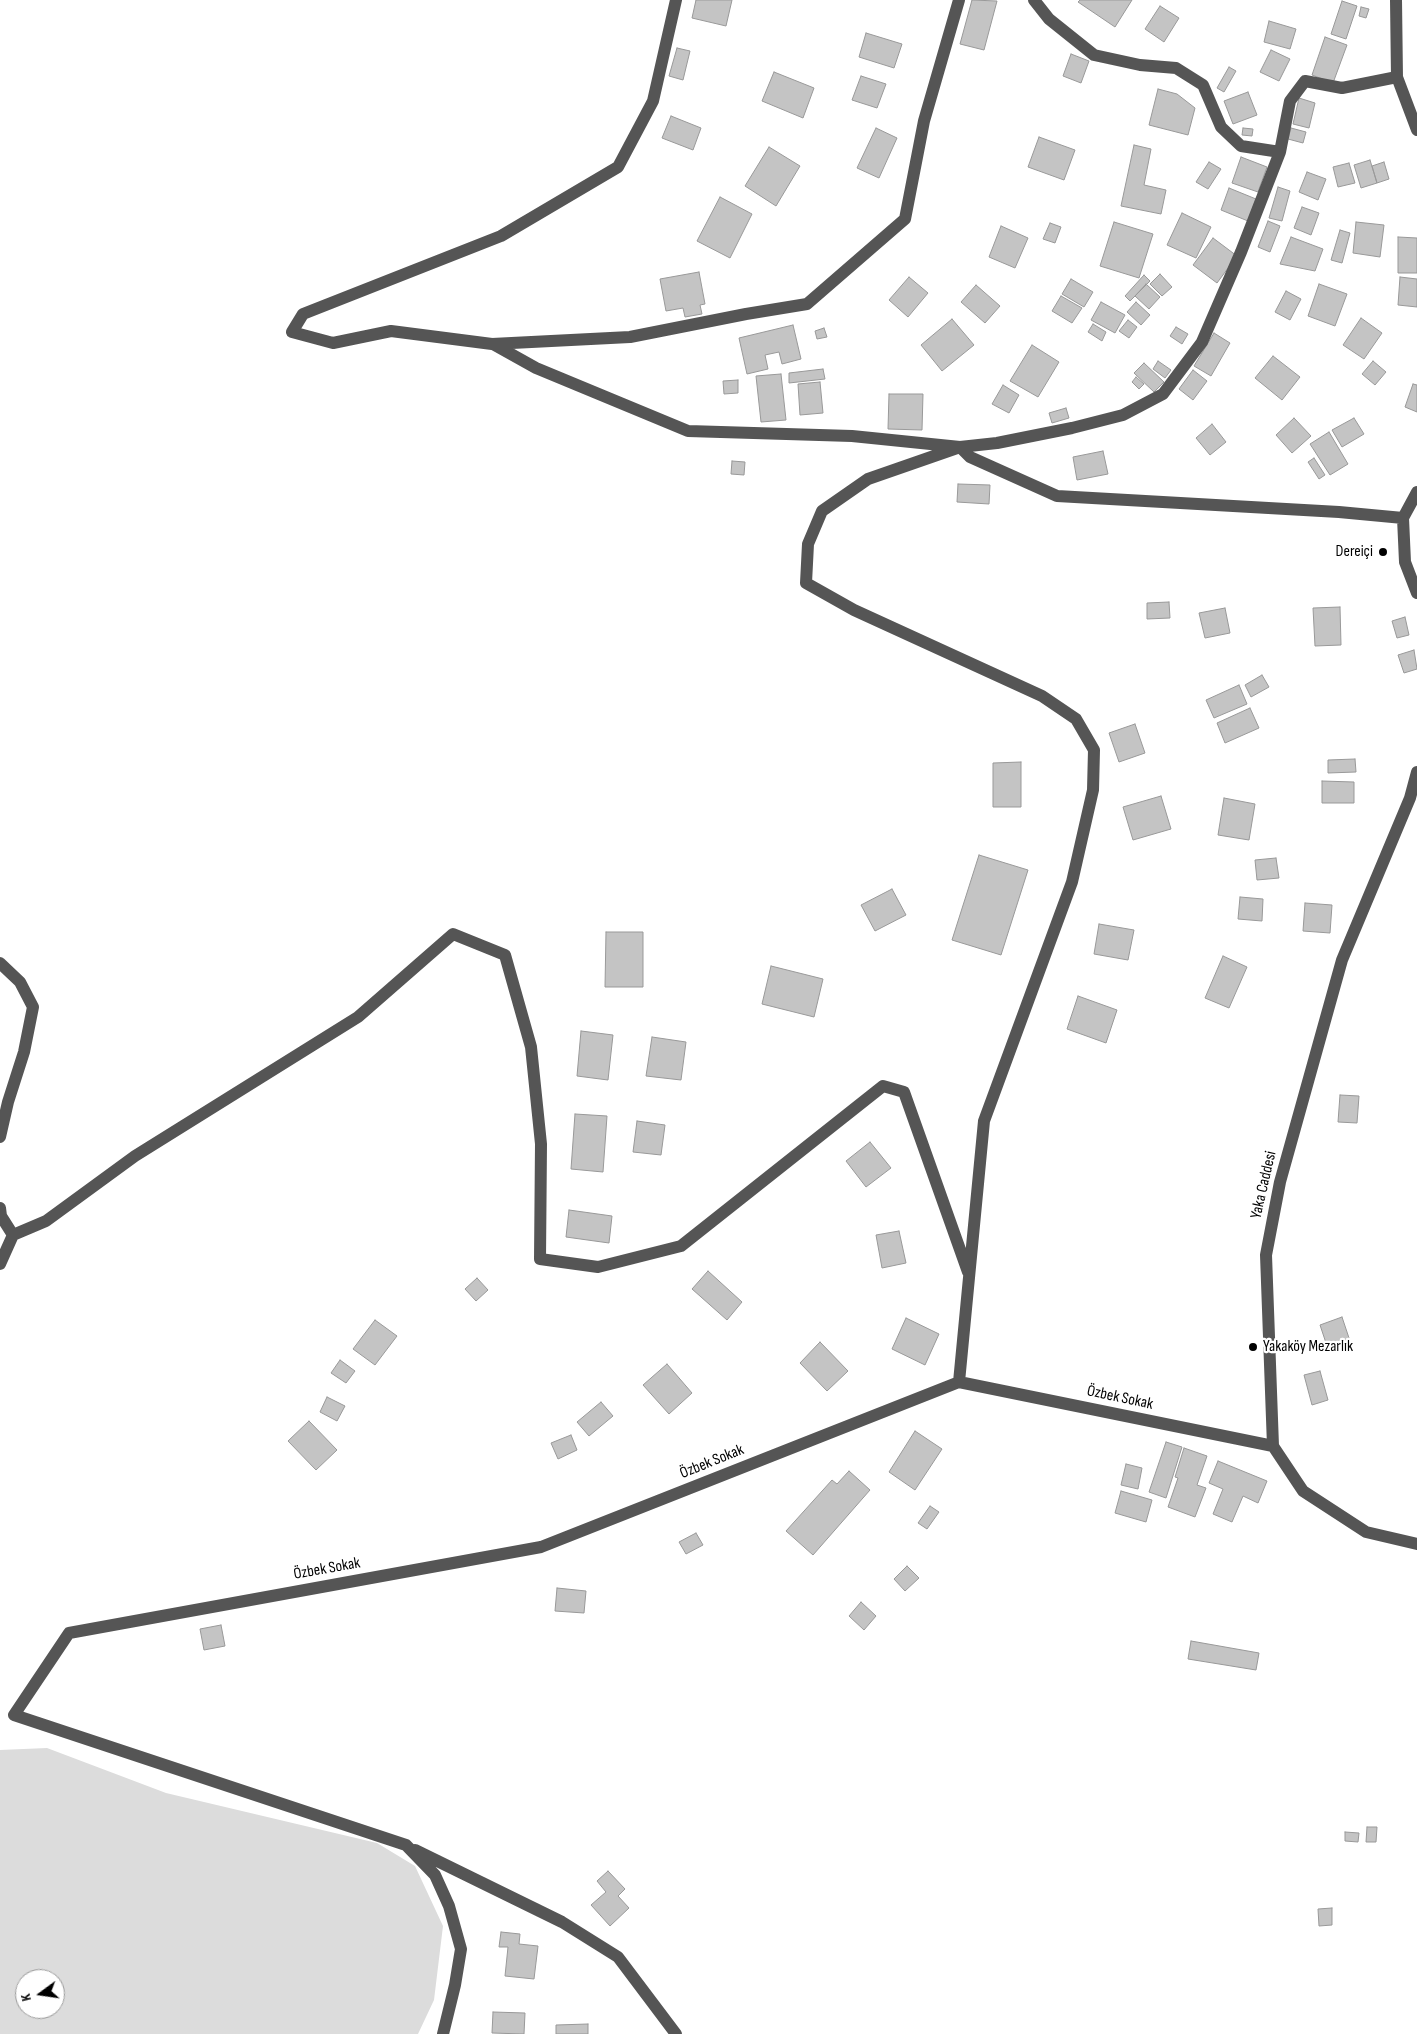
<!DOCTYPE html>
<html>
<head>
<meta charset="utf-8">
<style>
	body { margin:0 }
	#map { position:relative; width:1417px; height:2034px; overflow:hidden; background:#fff; font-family:"Sofia Sans Condensed",sans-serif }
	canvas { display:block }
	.north { position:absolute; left:15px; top:1969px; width:50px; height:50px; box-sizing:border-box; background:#fff; border:1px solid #999; border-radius:50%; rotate:256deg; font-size:14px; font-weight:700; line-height:20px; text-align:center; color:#000 }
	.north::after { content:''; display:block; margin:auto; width:18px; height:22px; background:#000; clip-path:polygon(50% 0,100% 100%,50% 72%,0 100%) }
</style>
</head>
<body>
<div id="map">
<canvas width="1417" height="2034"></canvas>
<div class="north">K</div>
</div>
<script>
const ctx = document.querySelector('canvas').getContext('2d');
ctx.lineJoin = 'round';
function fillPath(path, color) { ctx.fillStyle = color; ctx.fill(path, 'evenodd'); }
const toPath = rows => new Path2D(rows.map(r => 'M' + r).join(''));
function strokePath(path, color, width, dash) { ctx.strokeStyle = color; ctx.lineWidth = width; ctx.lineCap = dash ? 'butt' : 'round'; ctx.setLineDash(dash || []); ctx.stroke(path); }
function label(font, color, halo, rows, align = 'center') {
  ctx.font = font + ' "Sofia Sans Condensed",sans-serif'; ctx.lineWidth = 4.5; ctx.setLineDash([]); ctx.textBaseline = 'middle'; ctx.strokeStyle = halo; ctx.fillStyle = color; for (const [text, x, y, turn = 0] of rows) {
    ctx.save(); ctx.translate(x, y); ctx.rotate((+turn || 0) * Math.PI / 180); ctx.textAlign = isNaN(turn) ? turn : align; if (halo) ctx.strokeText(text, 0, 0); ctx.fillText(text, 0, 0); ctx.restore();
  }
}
const green = toPath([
	[47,1748,166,1793,377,1843,415,1866,443,1926,434,2000,418,2034,0,2034,0,1750],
	[25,1979,55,1979,55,2009,25,2009]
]);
const building = toPath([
	[696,0,732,0,726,26,692,18,696,0],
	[972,0,997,1,984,50,960,44,972,0],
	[1080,0,1132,0,1115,27,1078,2,1080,0],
	[1342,1,1357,6,1346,39,1331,34,1342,1],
	[1160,6,1179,18,1164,42,1145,29,1160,6],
	[1361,7,1369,9,1366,18,1359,16,1361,7],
	[1269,21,1296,29,1290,49,1264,42,1269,21],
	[866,33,902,44,894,68,859,57,866,33],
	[1325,37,1347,45,1333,83,1312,75,1325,37],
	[677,48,690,51,683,80,669,76,677,48],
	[1271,50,1290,59,1279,81,1260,72,1271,50],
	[1071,54,1089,61,1081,83,1063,76,1071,54],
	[1229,67,1236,71,1224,92,1217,88,1229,67],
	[774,72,814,88,803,118,762,101,774,72],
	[861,76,886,84,877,108,852,100,861,76],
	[1158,89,1177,94,1195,108,1188,135,1149,125,1158,89],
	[1248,92,1257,115,1233,124,1224,101,1248,92],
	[1299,98,1315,103,1309,128,1293,124,1299,98],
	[671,116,701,128,693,150,662,138,671,116],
	[876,128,897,138,879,178,857,168,876,128],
	[1243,128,1253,129,1252,136,1242,135,1243,128],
	[1291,128,1306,132,1303,143,1288,139,1291,128],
	[1039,137,1075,150,1064,180,1028,167,1039,137],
	[1134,145,1151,149,1144,185,1166,190,1161,214,1121,206,1134,145],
	[769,147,800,166,776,206,745,186,769,147],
	[1241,157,1267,167,1258,192,1232,183,1241,157],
	[1370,160,1377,183,1361,188,1354,165,1370,160],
	[1209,162,1221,169,1208,189,1196,182,1209,162],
	[1384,162,1389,179,1377,183,1372,166,1384,162],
	[1349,163,1355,183,1338,187,1333,167,1349,163],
	[1307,172,1326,179,1318,200,1299,192,1307,172],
	[1278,187,1290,191,1282,221,1269,218,1278,187],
	[1229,188,1256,199,1248,221,1221,210,1229,188],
	[720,197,752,214,730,258,697,241,720,197],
	[1302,207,1319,213,1311,235,1294,228,1302,207],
	[1182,213,1211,227,1196,258,1167,245,1182,213],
	[1268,221,1280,226,1270,252,1258,247,1268,221],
	[1114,222,1153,234,1139,278,1100,266,1114,222],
	[1356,222,1384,225,1380,257,1353,253,1356,222],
	[1050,223,1061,227,1055,243,1043,239,1050,223],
	[1001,226,1028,238,1015,268,989,257,1001,226],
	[1340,230,1350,233,1342,263,1331,260,1340,230],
	[1291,237,1323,249,1315,271,1280,264,1291,237],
	[1398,237,1417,238,1417,273,1398,273,1398,237],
	[1213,238,1237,256,1217,283,1193,265,1213,238],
	[699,272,705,304,700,305,702,314,685,317,683,308,666,311,660,279,699,272],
	[1160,274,1172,287,1162,296,1150,284,1160,274],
	[1144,275,1150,281,1130,301,1125,296,1144,275],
	[909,277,928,293,908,317,889,300,909,277],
	[1400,277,1417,279,1417,307,1398,305,1400,277],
	[1071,279,1093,292,1084,307,1062,294,1071,279],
	[1146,284,1160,297,1149,309,1135,296,1146,284],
	[1319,284,1347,294,1335,326,1308,316,1319,284],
	[976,285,1000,306,985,323,961,302,976,285],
	[1286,291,1301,299,1290,320,1275,312,1286,291],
	[1061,296,1082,308,1072,323,1052,311,1061,296],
	[1101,302,1125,315,1115,333,1091,320,1101,302],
	[1136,302,1150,315,1141,325,1127,312,1136,302],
	[1361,318,1382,333,1364,359,1343,345,1361,318],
	[952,319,974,345,942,371,921,345,952,319],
	[1128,320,1137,327,1129,338,1119,331,1128,320],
	[1093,324,1106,332,1102,341,1088,332,1093,324],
	[793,325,801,359,782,364,779,352,765,355,768,369,747,374,739,338,793,325],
	[1176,327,1188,334,1182,344,1170,336,1176,327],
	[824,328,827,337,817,339,815,331,824,328],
	[1214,333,1230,343,1211,376,1194,366,1214,333],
	[1032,345,1059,362,1038,397,1010,381,1032,345],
	[1273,356,1300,377,1282,400,1255,378,1273,356],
	[1158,361,1171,370,1165,378,1153,369,1158,361],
	[1373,361,1386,372,1375,385,1362,374,1373,361],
	[1144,363,1164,382,1154,392,1134,373,1144,363],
	[823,369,825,379,789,383,789,373,823,369],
	[1193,370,1207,381,1193,400,1179,389,1193,370],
	[781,374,786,420,761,422,756,376,781,374],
	[1136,377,1144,384,1139,389,1132,382,1136,377],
	[738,380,738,393,724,394,723,381,738,380],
	[820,382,823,413,800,415,798,384,820,382],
	[1413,384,1417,385,1417,412,1405,407,1413,384],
	[1003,385,1019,395,1009,413,992,404,1003,385],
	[889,394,923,394,922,430,888,429,889,394],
	[1066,408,1069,418,1052,423,1049,413,1066,408],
	[1294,418,1311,436,1292,453,1276,435,1294,418],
	[1354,418,1364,434,1342,447,1332,430,1354,418],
	[1212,424,1226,442,1210,455,1196,438,1212,424],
	[1329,432,1348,464,1330,475,1310,444,1329,432],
	[1103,451,1108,474,1077,480,1073,457,1103,451],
	[1314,458,1325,475,1319,479,1308,462,1314,458],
	[732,461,745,462,744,475,731,474,732,461],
	[958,484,990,485,989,504,957,502,958,484],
	[1169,602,1170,618,1147,619,1147,603,1169,602],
	[1340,607,1341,645,1315,646,1313,608,1340,607],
	[1225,608,1230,633,1205,638,1199,613,1225,608],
	[1405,617,1409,635,1397,638,1392,621,1405,617],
	[1414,650,1417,669,1404,673,1398,655,1414,650],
	[1262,675,1269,687,1251,697,1245,685,1262,675],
	[1239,685,1247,704,1214,718,1206,700,1239,685],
	[1250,708,1259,728,1225,743,1217,723,1250,708],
	[1135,724,1145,753,1119,762,1109,733,1135,724],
	[1355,759,1356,772,1328,773,1328,760,1355,759],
	[1021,762,1021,807,993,807,993,763,1021,762],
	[1322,781,1354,782,1354,803,1322,803,1322,781],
	[1161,796,1171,829,1133,840,1123,807,1161,796],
	[1224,798,1255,804,1249,840,1218,835,1224,798],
	[979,855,1028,870,1001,955,952,940,979,855],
	[1276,858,1279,878,1257,880,1255,860,1276,858],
	[892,889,906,915,875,931,861,905,892,889],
	[1240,897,1263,899,1262,921,1238,919,1240,897],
	[1305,903,1332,905,1330,933,1303,931,1305,903],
	[1099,924,1134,930,1128,960,1094,954,1099,924],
	[606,932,643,932,643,987,605,987,606,932],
	[1223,956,1247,967,1229,1008,1205,998,1223,956],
	[771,966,823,979,814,1017,762,1004,771,966],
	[1078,996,1117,1010,1106,1043,1067,1029,1078,996],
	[581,1031,613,1035,608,1080,577,1076,581,1031],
	[652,1037,686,1042,681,1080,646,1076,652,1037],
	[1340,1095,1359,1096,1357,1123,1338,1122,1340,1095],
	[575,1114,607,1116,603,1172,571,1169,575,1114],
	[637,1121,665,1125,661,1155,633,1152,637,1121],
	[870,1142,891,1168,866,1187,846,1161,870,1142],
	[569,1210,612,1216,609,1243,566,1237,569,1210],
	[899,1231,906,1263,882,1268,876,1235,899,1231],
	[708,1271,742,1302,727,1320,692,1289,708,1271],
	[477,1278,488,1290,476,1301,465,1289,477,1278],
	[1342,1317,1351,1344,1329,1352,1320,1325,1342,1317],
	[906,1318,939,1334,925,1365,892,1349,906,1318],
	[375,1320,397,1336,375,1365,353,1349,375,1320],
	[820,1342,848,1371,827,1391,800,1363,820,1342],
	[340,1360,355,1371,346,1383,331,1373,340,1360],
	[667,1364,692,1393,669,1414,643,1385,667,1364],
	[1320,1371,1328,1400,1312,1405,1304,1375,1320,1371],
	[327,1397,345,1406,337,1421,320,1412,327,1397],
	[601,1402,613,1416,589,1436,577,1422,601,1402],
	[309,1421,337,1450,316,1470,288,1441,309,1421],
	[915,1431,942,1449,915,1490,889,1472,915,1431],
	[571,1435,577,1450,558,1459,551,1443,571,1435],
	[1166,1442,1182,1447,1166,1498,1149,1492,1166,1442],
	[1184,1448,1207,1456,1197,1485,1206,1488,1195,1517,1168,1507,1178,1478,1175,1477,1184,1448],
	[1218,1461,1267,1481,1258,1503,1243,1496,1232,1522,1213,1514,1223,1489,1209,1483,1218,1461],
	[1126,1464,1142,1468,1138,1489,1121,1485,1126,1464],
	[849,1471,870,1490,813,1555,786,1531,832,1480,837,1484,849,1471],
	[1121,1491,1152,1500,1146,1522,1115,1513,1121,1491],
	[930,1506,939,1512,927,1529,918,1523,930,1506],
	[696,1533,703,1545,686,1554,679,1542,696,1533],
	[907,1566,919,1578,905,1591,894,1579,907,1566],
	[557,1588,586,1591,584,1613,555,1611,557,1588],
	[861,1602,876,1616,864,1630,849,1616,861,1602],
	[221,1625,225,1646,204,1650,200,1629,221,1625],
	[1191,1641,1259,1653,1256,1670,1188,1659,1191,1641],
	[1367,1827,1377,1827,1376,1842,1366,1842,1367,1827],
	[1345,1832,1359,1833,1358,1842,1345,1841,1345,1832],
	[608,1871,625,1889,618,1896,629,1908,610,1926,591,1905,606,1892,597,1881,608,1871],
	[1332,1908,1332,1925,1319,1926,1318,1909,1332,1908],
	[501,1932,520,1934,519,1944,538,1946,534,1979,505,1976,508,1947,499,1947,501,1932],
	[493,2012,525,2013,524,2034,492,2033,493,2012],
	[588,2024,588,2034,556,2034,556,2025,588,2024]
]);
const minor = toPath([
	[676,0,653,101,618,167,501,236,303,314,292,332,333,343,391,331,492,344,630,337,746,314,807,304,905,219,924,121,959,0],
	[1396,0,1397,77,1417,130],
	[1280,152,1290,101,1305,81,1342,88,1397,77],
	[493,344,536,368,688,431,852,436,960,447,970,457,1057,496,1339,512,1403,518],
	[1417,492,1403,518,1405,562,1417,593],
	[1417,772,1410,798,1342,960,1280,1182,1266,1255,1273,1446,1303,1491,1366,1532,1417,1544],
	[0,963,20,982,33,1007,24,1052,8,1102,0,1137],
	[0,1208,1,1216,13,1235,46,1221,135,1156,358,1017,453,934,505,955,531,1047,541,1144,540,1259,598,1267,681,1246,883,1086,904,1092,968,1272],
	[0,1264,13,1235],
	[959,1382,984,1121,1072,882,1093,790,1094,750,1076,719,1042,696,854,610,806,583,808,544,822,511,868,479,960,447,997,443,1072,428,1123,415,1163,394,1202,342,1241,252,1280,152,1241,146,1221,127,1203,85,1176,68,1140,65,1094,55,1049,19,1034,0],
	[415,1850,562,1922,618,1957,676,2034],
	[443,2034,455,1985,461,1949,449,1906,435,1875,406,1845,14,1715,69,1633,541,1547,959,1382,1273,1446]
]);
const markers = [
	[1383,552,5,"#000"],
	[1253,1347,5,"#000"]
];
const poiNames = [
	["Dereiçi",1373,552],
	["Yakaköy Mezarlık",1263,1347,"left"]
];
const streetNames = [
	["Yaka Caddesi",1264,1185,-77],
	["Özbek Sokak",1120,1398,12],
	["Özbek Sokak",712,1462,-22],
	["Özbek Sokak",327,1569,-10]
];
fillPath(green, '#dcdcdc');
fillPath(building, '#c4c4c4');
strokePath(building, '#999', 1);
strokePath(minor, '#555', 12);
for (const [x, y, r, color] of markers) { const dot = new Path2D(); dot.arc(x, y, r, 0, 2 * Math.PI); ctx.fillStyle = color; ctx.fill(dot); strokePath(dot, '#fff', 2); }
label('16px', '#000', '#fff', poiNames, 'right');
label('16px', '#000', '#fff', streetNames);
</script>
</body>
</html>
